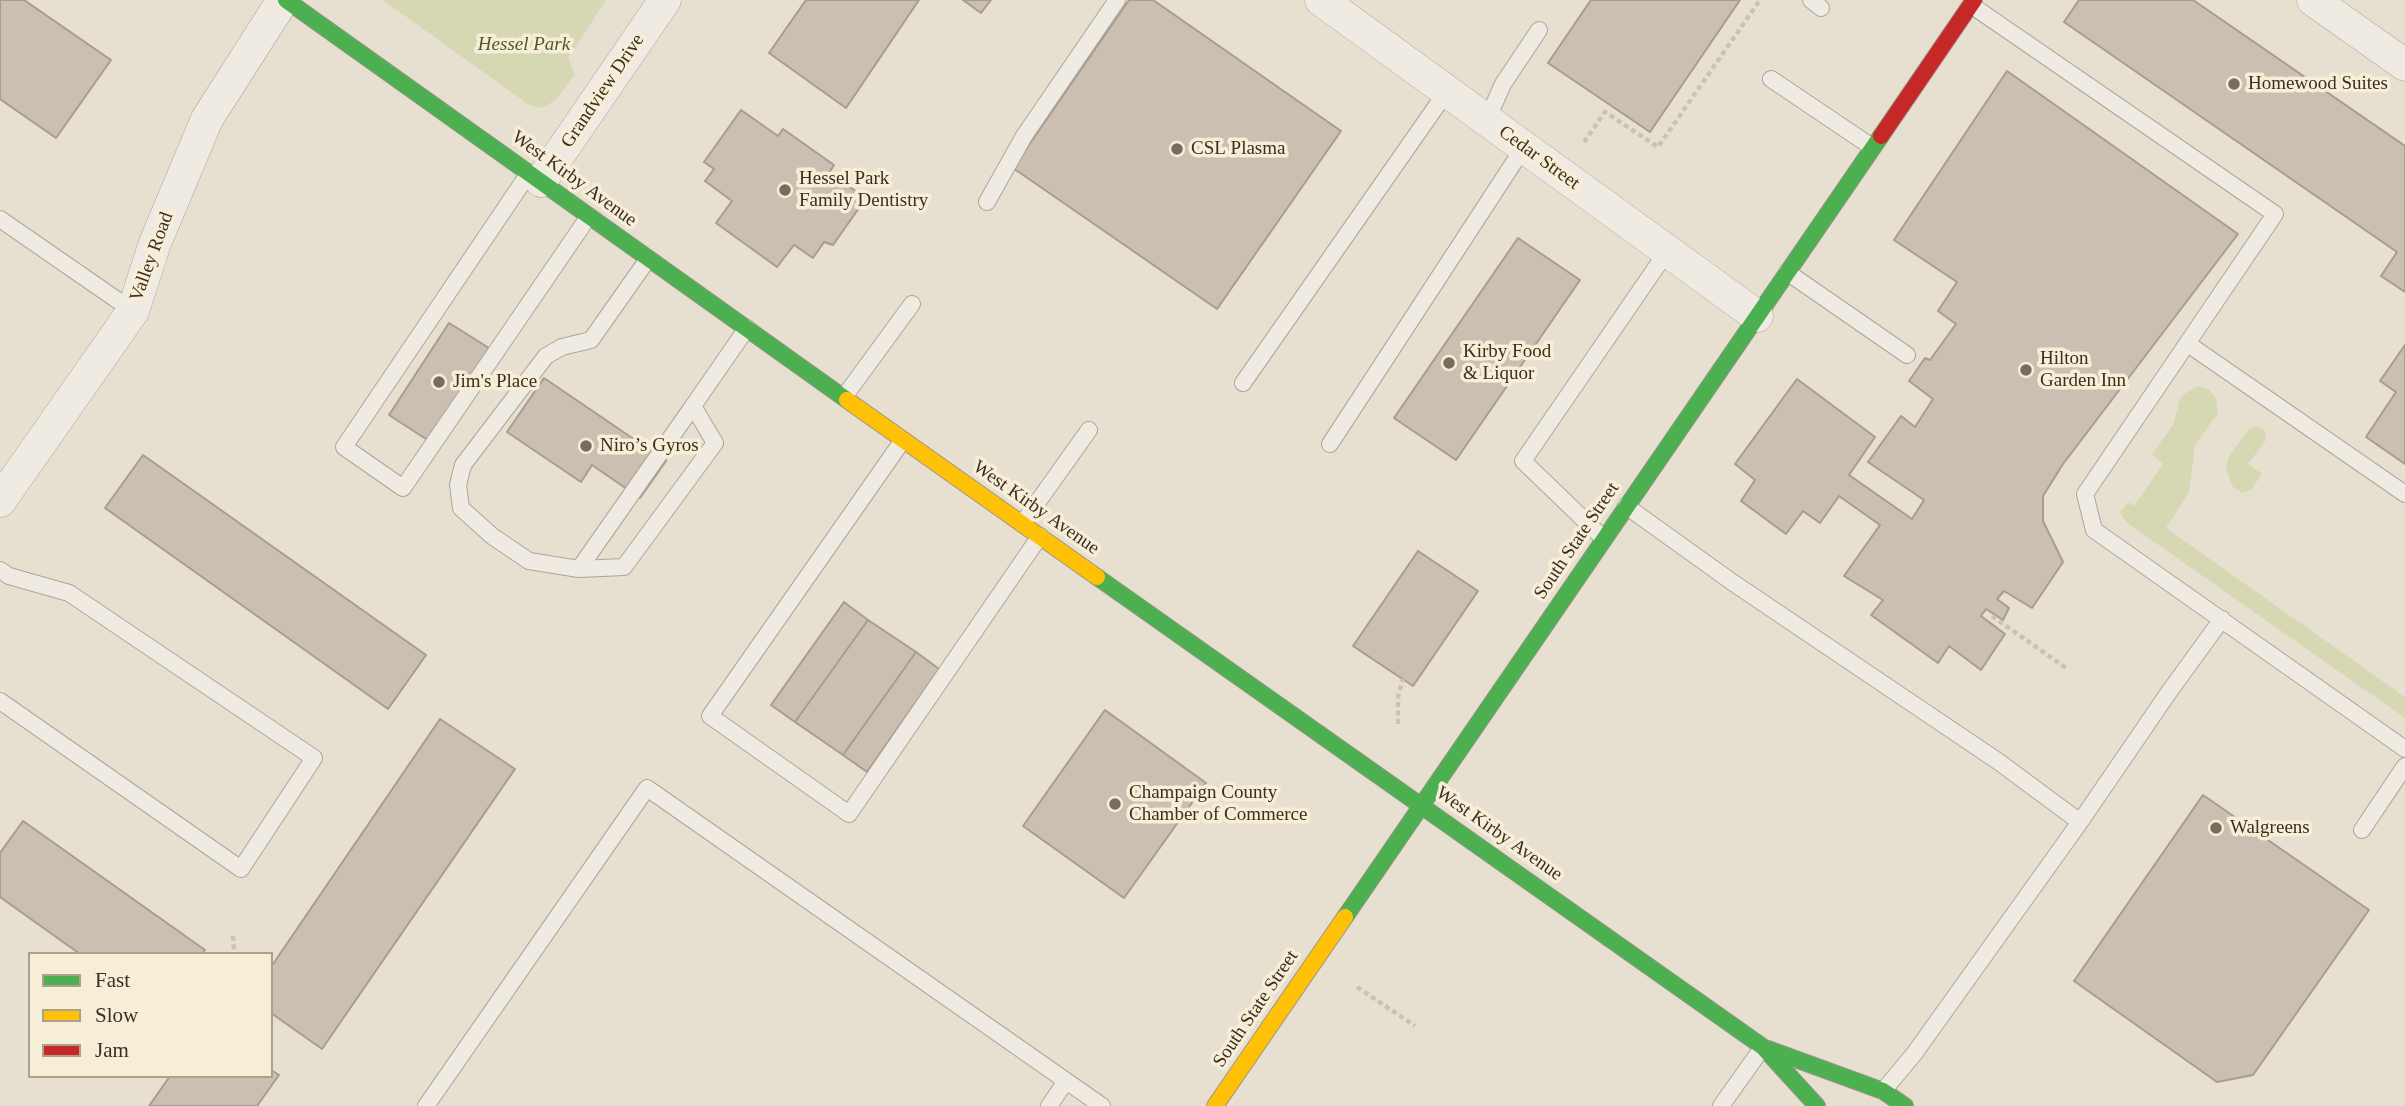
<!DOCTYPE html>
<html>
<head>
<meta charset="utf-8">
<style>
	body { margin:0 }
	#map { position:relative; width:2405px; height:1106px; overflow:hidden; background:#e7e0d1; font-family:Georgia,serif }
	canvas { display:block }
	.legend { position:absolute; left:28px; top:952px; width:245px; height:126px; box-sizing:border-box; background:#f7eed8; border:2px solid #ada18e; margin:0; padding:9px 12px; list-style:none; font-size:21px; color:#3d2e20 }
	.legend li { display:flex; align-items:center; gap:14px; height:35px }
	.legend b { width:35px; border:2px solid #ada18e }
</style>
</head>
<body>
<div id="map">
<canvas width="2405" height="1106"></canvas>
<ul class="legend">
<li><b style="height:9px;background:#4caf50"></b>Fast</li>
<li><b style="height:9px;background:#ffc107"></b>Slow</li>
<li><b style="height:9px;background:#c62828"></b>Jam</li>
</ul>
</div>
<script>
const ctx = document.querySelector('canvas').getContext('2d');
ctx.lineJoin = 'round';
function fillPath(path, color) { ctx.fillStyle = color; ctx.fill(path, 'evenodd'); }
const toPath = rows => new Path2D(rows.map(r => 'M' + r).join(''));
function strokePath(path, color, width, dash) { ctx.strokeStyle = color; ctx.lineWidth = width; ctx.lineCap = dash ? 'butt' : 'round'; ctx.setLineDash(dash || []); ctx.stroke(path); }
function label(font, color, halo, rows, align = 'center') {
  ctx.font = font + ' Georgia,serif'; ctx.lineWidth = 7; ctx.setLineDash([]); ctx.textBaseline = 'middle'; ctx.strokeStyle = halo; ctx.fillStyle = color; for (const [text, x, y, turn = 0] of rows) {
    ctx.save(); ctx.translate(x, y); ctx.rotate((+turn || 0) * Math.PI / 180); ctx.textAlign = isNaN(turn) ? turn : align; if (halo) ctx.strokeText(text, 0, 0); ctx.fillText(text, 0, 0); ctx.restore();
  }
}
const green = toPath([
	[383,0,606,0,568,58,575,75,556,100,542,108,529,105],
	[2198,386,2209,389,2216,399,2218,413,2195,445,2189,493,2166,528,2405,697,2405,718,2126,522,2120,512,2128,502,2134,506,2163,464,2152,454,2173,425,2181,396],
	[2256,426,2265,431,2266,440,2248,464,2262,474,2251,490,2242,493,2233,487,2226,469,2229,456,2248,430]
]);
const building = toPath([
	[0,0,24,0,111,60,56,138,0,99,0,0],
	[806,0,919,0,846,108,769,53,806,0],
	[963,0,991,0,981,13,963,0],
	[1129,0,1153,0,1341,131,1217,309,1013,168,1129,0],
	[1591,0,1740,0,1650,132,1548,63,1591,0],
	[2079,0,2193,0,2405,146,2405,292,2381,276,2397,252,2064,22,2079,0],
	[2007,71,2238,234,2063,464,2043,496,2043,521,2063,562,2032,608,2004,591,1997,599,2009,608,2003,620,1986,609,1981,616,2005,634,1981,670,1949,646,1938,663,1871,615,1883,600,1844,576,1880,525,1839,496,1820,523,1803,511,1786,534,1741,501,1755,480,1735,464,1797,379,1875,437,1849,475,1912,519,1924,500,1868,462,1901,416,1915,427,1933,399,1909,381,1925,358,1930,360,1956,324,1938,311,1957,282,1894,240,2007,71],
	[741,110,778,136,783,129,834,165,829,173,866,198,833,245,824,242,813,258,794,245,777,267,716,223,732,201,705,181,714,169,704,162,741,110],
	[1518,238,1580,280,1456,460,1394,418,1518,238],
	[449,323,489,348,429,441,389,415,449,323],
	[2405,345,2405,464,2366,437,2396,392,2380,381,2405,345],
	[544,378,666,461,640,498,592,465,581,482,507,432,544,378],
	[143,455,426,655,388,709,105,508,143,455],
	[1418,551,1478,591,1413,686,1353,646,1418,551],
	[844,602,868,620,795,722,771,705,844,602],
	[868,620,916,652,843,755,795,722,868,620],
	[916,652,939,669,867,772,843,755,916,652],
	[1105,710,1206,783,1124,898,1023,826,1105,710],
	[440,719,515,769,322,1049,271,1013,271,967,440,719],
	[2203,795,2369,910,2253,1075,2217,1082,2074,981,2203,795],
	[23,821,205,950,202,954,80,954,0,897,0,853,23,821],
	[271,1070,279,1075,257,1106,149,1106,170,1076,271,1076,271,1070]
]);
const path = toPath([
	[1584,142,1605,112,1658,147,1760,0],
	[1992,616,2066,668],
	[1398,724,1398,697,1403,679],
	[233,936,234,954],
	[1357,987,1415,1026]
]);
const lane = toPath([
	[1811,0,1821,8],
	[1971,5,2275,214,2085,494,2094,530,2405,749],
	[1771,79,1872,147],
	[1487,120,1503,84,1539,30],
	[529,173,344,447,403,488,589,216],
	[987,202,1024,136,1117,0],
	[0,219,133,311],
	[648,259,591,340,562,347,546,356,463,465,458,485,461,508,492,536,529,561,579,569,624,567,715,443,693,406,747,328],
	[1787,272,1907,355],
	[2188,344,2405,494],
	[1243,383,1447,91],
	[844,397,912,304],
	[903,440,710,716,849,814,1040,536],
	[1330,444,1524,147],
	[1626,506,1732,582,1999,762,2080,822],
	[1022,524,1089,430],
	[1604,539,1523,461,1668,250],
	[579,569,693,406],
	[0,570,9,576,69,593,314,758,241,869,0,701],
	[2362,830,2405,766],
	[1883,1091,1914,1054,2080,822,2169,692,2222,619],
	[426,1106,647,788,1102,1106],
	[1049,1106,1066,1081],
	[1721,1106,1763,1047]
]);
const street = toPath([
	[1321,0,1757,316],
	[2313,0,2405,65],
	[541,181,665,0],
	[0,501,133,311,155,243,207,119,283,0]
]);
const fast = toPath([
	[286,0,847,400],
	[1097,577,1763,1047,1817,1106],
	[1345,917,1881,136],
	[1768,1049,1883,1091,1905,1106]
]);
const slow = toPath([
	[847,400,1097,577],
	[1215,1106,1345,917]
]);
const jam = toPath([
	[1881,136,1974,0]
]);
const markers = [
	[2234,84,7,"#786c5e"],
	[1177,149,7,"#786c5e"],
	[785,190,7,"#786c5e"],
	[1449,363,7,"#786c5e"],
	[2026,370,7,"#786c5e"],
	[439,382,7,"#786c5e"],
	[586,446,7,"#786c5e"],
	[1115,804,7,"#786c5e"],
	[2216,828,7,"#786c5e"]
];
const parkNames = [
	["Hessel Park",524,45]
];
const poiNames = [
	["Homewood Suites",2248,84],
	["CSL Plasma",1191,149],
	["Hessel Park",799,179],
	["Family Dentistry",799,201],
	["Kirby Food",1463,352],
	["& Liquor",1463,374],
	["Hilton",2040,359],
	["Garden Inn",2040,381],
	["Jim's Place",453,382],
	["Niro’s Gyros",600,446],
	["Champaign County",1129,793],
	["Chamber of Commerce",1129,815],
	["Walgreens",2230,828]
];
const streetNames = [
	["Grandview Drive",603,91,-56],
	["Cedar Street",1539,158,36],
	["West Kirby Avenue",574,179,36],
	["Valley Road",152,257,-70],
	["West Kirby Avenue",1036,508,35],
	["South State Street",1577,541,-56],
	["West Kirby Avenue",1499,834,35],
	["South State Street",1256,1009,-56]
];
fillPath(green, '#d6d7b3');
fillPath(building, '#cbbfb2');
strokePath(building, '#a89c90', 2);
strokePath(lane, '#ada599', 18);
strokePath(street, '#ada599', 33);
strokePath(fast, '#9c958a', 18);
strokePath(slow, '#9c958a', 18);
strokePath(jam, '#9c958a', 18);
strokePath(path, '#c8c2b9', 4.5, [5, 3.5]);
strokePath(lane, '#efebe3', 16);
strokePath(street, '#efebe3', 32);
strokePath(fast, '#4caf50', 16);
strokePath(slow, '#ffc107', 16);
strokePath(jam, '#c62828', 16);
for (const [x, y, r, color] of markers) { const dot = new Path2D(); dot.arc(x, y, r, 0, 2 * Math.PI); ctx.fillStyle = color; ctx.fill(dot); strokePath(dot, '#f7eed8', 2.5); }
label('italic 19px', '#4d5a26', '#f7eed8', parkNames);
label('19px', '#3d2e20', '#f7eed8', poiNames, 'left');
label('19px', '#3d2e20', '#f7eed8', streetNames);
</script>
</body>
</html>
